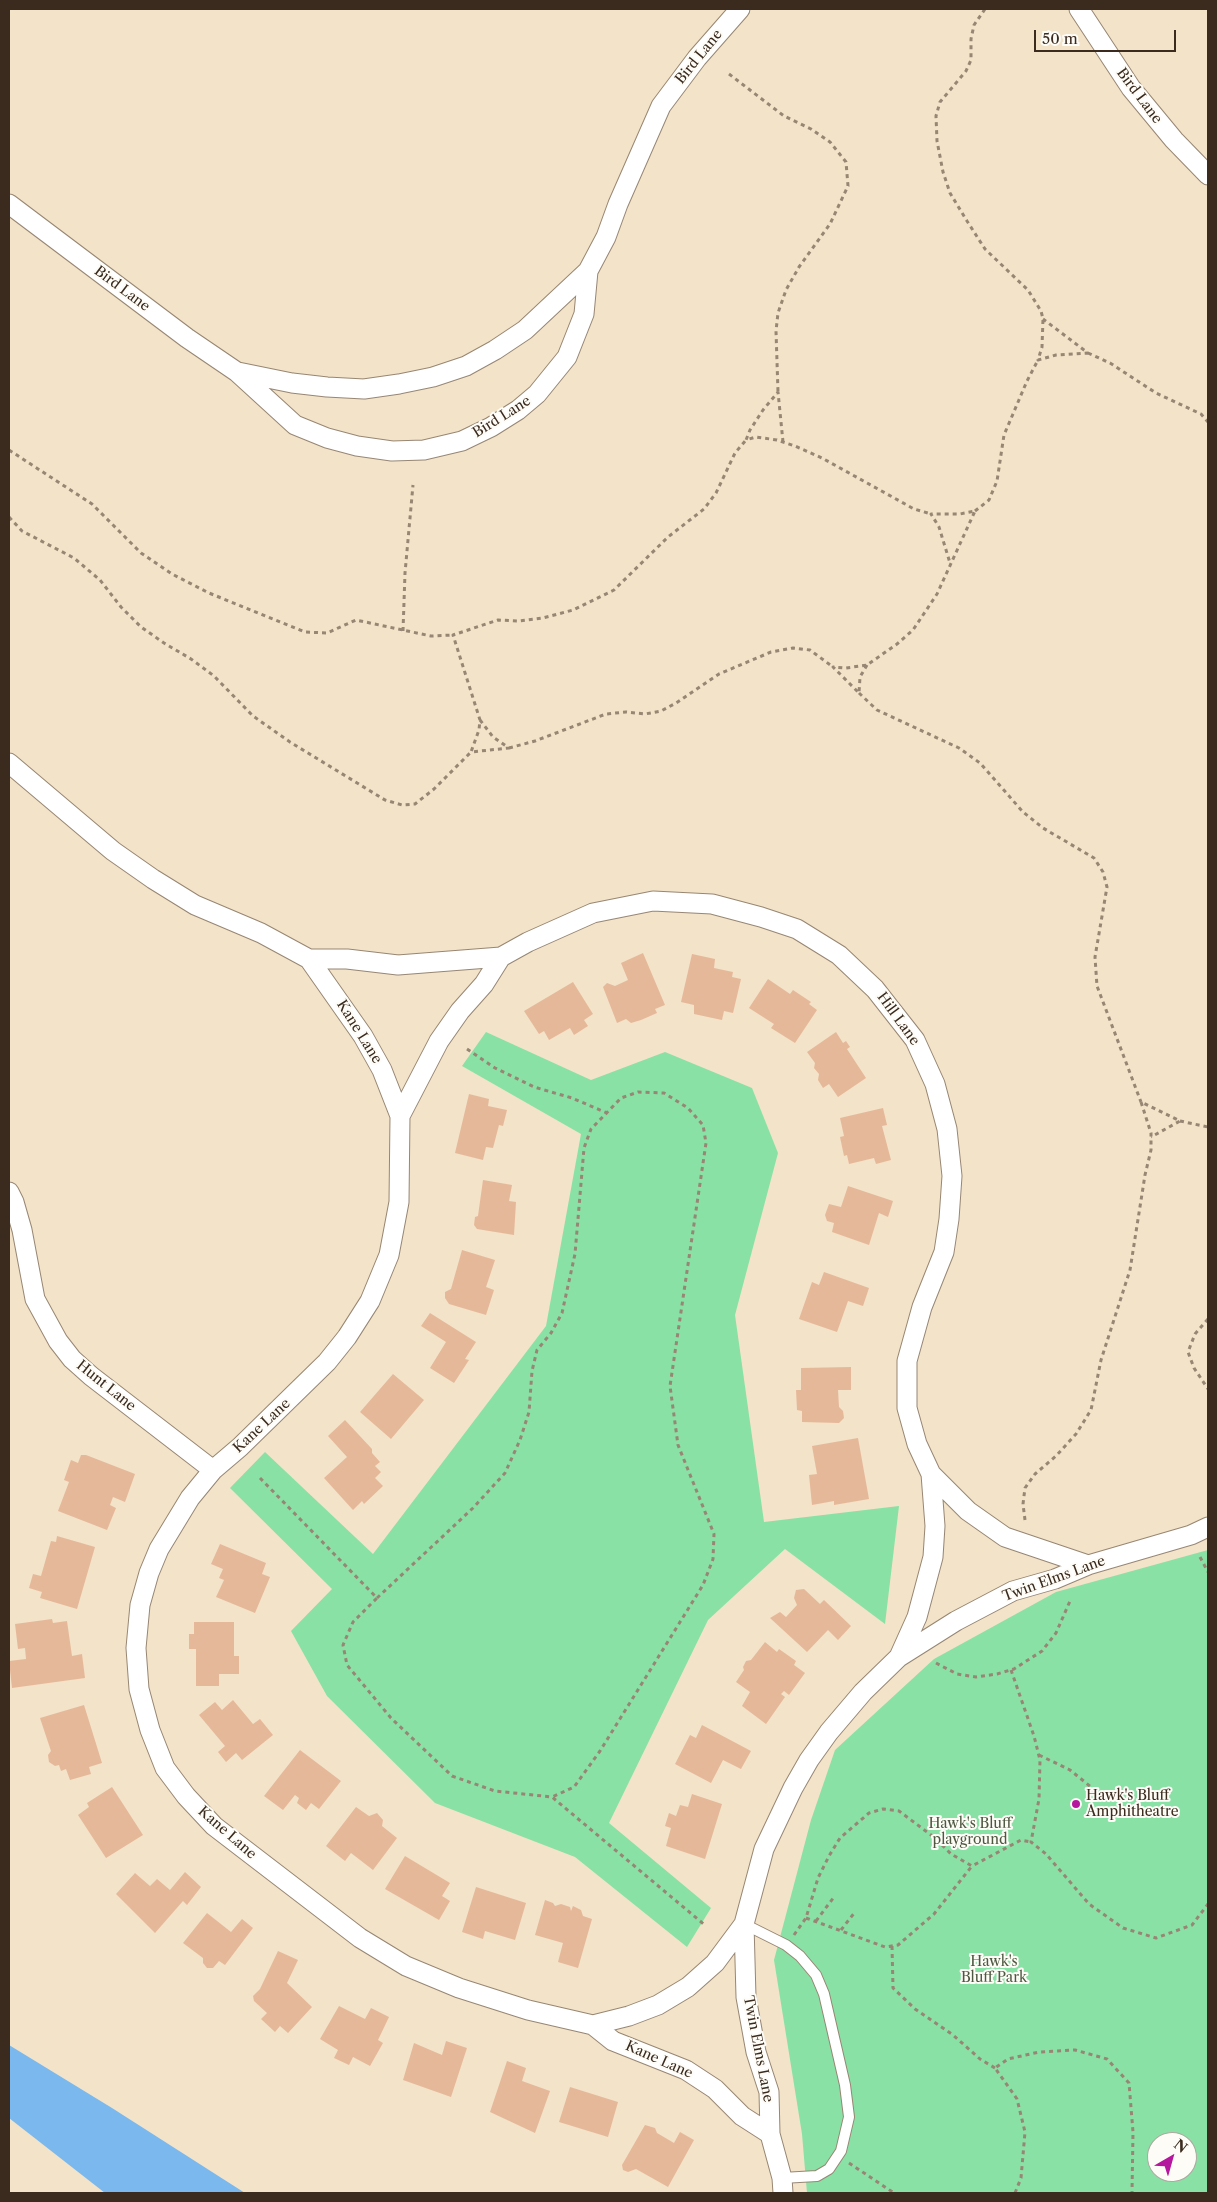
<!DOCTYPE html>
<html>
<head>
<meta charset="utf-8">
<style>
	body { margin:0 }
	#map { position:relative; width:1217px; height:2202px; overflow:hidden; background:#f3e3c8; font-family:"Libre Caslon Text",serif }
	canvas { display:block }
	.frame { position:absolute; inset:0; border:10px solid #3b2a1e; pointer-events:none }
	.north { position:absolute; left:1147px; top:2132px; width:50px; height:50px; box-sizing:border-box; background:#fdfcf7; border:1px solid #afa8a0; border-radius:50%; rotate:38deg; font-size:14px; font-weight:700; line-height:20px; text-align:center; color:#3b2a1e }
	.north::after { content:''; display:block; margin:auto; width:18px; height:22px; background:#b5179e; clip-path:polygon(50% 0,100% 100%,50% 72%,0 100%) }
	.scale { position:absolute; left:1034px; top:30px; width:142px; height:22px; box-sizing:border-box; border:2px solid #3b2a1e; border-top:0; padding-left:6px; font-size:15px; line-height:18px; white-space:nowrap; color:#3b2a1e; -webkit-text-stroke:4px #fdfcf7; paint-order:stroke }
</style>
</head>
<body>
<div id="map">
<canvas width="1217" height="2202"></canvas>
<div class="frame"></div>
<div class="north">N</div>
<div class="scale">50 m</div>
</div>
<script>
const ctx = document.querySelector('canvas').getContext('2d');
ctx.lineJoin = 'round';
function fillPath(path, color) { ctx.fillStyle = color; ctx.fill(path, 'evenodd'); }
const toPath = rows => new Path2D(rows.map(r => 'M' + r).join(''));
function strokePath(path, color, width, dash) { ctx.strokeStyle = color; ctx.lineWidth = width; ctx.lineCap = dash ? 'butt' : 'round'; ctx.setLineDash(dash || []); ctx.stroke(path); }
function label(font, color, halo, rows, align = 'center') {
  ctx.font = font + ' "Libre Caslon Text",serif'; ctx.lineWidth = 4; ctx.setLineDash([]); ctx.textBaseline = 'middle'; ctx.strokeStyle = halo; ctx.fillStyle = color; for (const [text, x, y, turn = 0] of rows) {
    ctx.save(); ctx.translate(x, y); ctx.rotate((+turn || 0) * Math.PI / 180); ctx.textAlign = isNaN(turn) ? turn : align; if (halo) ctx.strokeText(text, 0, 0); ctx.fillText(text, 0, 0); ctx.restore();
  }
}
const green = toPath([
	[486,1032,591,1080,665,1052,752,1088,778,1153,735,1315,764,1522,899,1506,885,1624,785,1549,708,1620,609,1823,711,1908,687,1947,575,1857,435,1803,327,1696,291,1631,332,1589,230,1488,265,1452,373,1554,546,1326,581,1134,462,1066],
	[1208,1550,1208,2193,807,2193,802,2134,774,1960,811,1820,835,1750,934,1659,1056,1592],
	[1157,2142,1187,2142,1187,2172,1157,2172]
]);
const water = toPath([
	[9,2045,112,2108,245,2193,105,2193,9,2118]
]);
const building = toPath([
	[643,953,665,1005,655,1009,657,1013,641,1020,631,1023,626,1019,617,1023,603,987,607,983,615,986,628,980,621,963],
	[692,954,715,959,714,968,733,972,732,977,741,979,733,1013,724,1011,722,1020,694,1014,694,1005,681,1002],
	[768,979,790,994,793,990,811,1002,809,1004,817,1010,795,1043,771,1028,774,1024,749,1008],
	[573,982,593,1014,584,1020,588,1026,574,1035,570,1028,549,1040,544,1031,539,1034,524,1011],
	[836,1032,843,1043,846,1041,850,1047,847,1049,866,1078,838,1097,829,1084,823,1088,818,1080,819,1074,814,1068,815,1063,807,1052],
	[469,1094,489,1099,488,1106,507,1110,503,1126,499,1125,493,1148,486,1147,483,1160,455,1153],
	[883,1108,887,1125,882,1126,891,1160,876,1164,874,1158,849,1164,847,1155,844,1156,840,1137,844,1136,840,1118],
	[483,1180,512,1185,509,1201,516,1202,514,1235,477,1229,474,1225,475,1217,478,1216],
	[848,1186,893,1201,888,1217,879,1213,869,1245,832,1232,834,1223,827,1221,825,1215,829,1204,841,1207],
	[462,1250,495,1260,486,1287,494,1290,486,1315,449,1304,445,1298,445,1292,451,1289],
	[824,1272,869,1288,863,1306,848,1301,837,1332,799,1319,812,1282,819,1285],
	[430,1313,476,1342,465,1359,469,1360,454,1383,430,1368,446,1342,421,1326],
	[851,1367,851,1390,838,1390,839,1407,843,1411,844,1418,839,1423,802,1422,802,1411,797,1410,796,1390,801,1390,801,1368],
	[393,1374,424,1400,391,1439,360,1412],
	[345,1420,372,1449,372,1453,380,1462,375,1466,381,1472,375,1478,383,1486,364,1504,362,1501,353,1510,324,1478,347,1457,328,1436],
	[858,1438,869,1499,834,1505,834,1501,812,1505,809,1475,817,1474,812,1446],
	[81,1455,86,1455,135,1474,125,1502,113,1497,110,1505,116,1508,107,1530,58,1511,69,1482,64,1480,71,1460,78,1463],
	[57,1536,95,1547,77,1609,40,1598,42,1592,29,1588,33,1574,41,1576,51,1541,56,1542],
	[220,1544,266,1563,262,1574,270,1577,255,1613,216,1597,224,1580,219,1578,223,1569,211,1564],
	[804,1589,820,1604,824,1600,851,1626,838,1640,828,1630,807,1652,770,1618,780,1612,786,1617,797,1605,794,1598,796,1590],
	[52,1619,53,1623,67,1621,72,1656,82,1654,85,1678,12,1688,9,1661,26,1659,25,1648,18,1649,15,1624],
	[194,1622,234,1622,234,1656,239,1656,239,1674,219,1674,219,1686,196,1686,196,1649,189,1649,189,1634,194,1634],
	[765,1642,777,1652,779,1649,796,1661,794,1665,805,1673,789,1695,784,1691,781,1694,785,1697,766,1724,742,1706,750,1692,736,1682,744,1670,743,1667,746,1661,751,1660],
	[233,1700,253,1724,260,1719,273,1735,242,1760,236,1753,226,1762,218,1752,225,1746,199,1715,215,1702,222,1710],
	[84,1705,102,1763,89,1767,91,1774,70,1780,66,1769,61,1771,59,1765,55,1766,49,1762,48,1755,51,1751,40,1718],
	[702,1725,751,1751,741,1769,723,1760,711,1783,675,1764,690,1735,696,1738],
	[300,1750,341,1781,319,1809,311,1803,306,1810,297,1803,299,1798,295,1795,283,1810,264,1796],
	[112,1787,143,1835,106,1858,78,1815,89,1807,87,1803],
	[692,1794,722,1804,705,1859,666,1846,671,1828,665,1826,669,1813,676,1816,680,1805,688,1807],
	[356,1807,369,1816,377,1813,383,1820,382,1826,397,1838,373,1870,351,1853,345,1861,326,1846],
	[405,1856,450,1883,442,1896,450,1901,439,1920,385,1889],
	[185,1872,201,1887,187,1905,183,1901,155,1933,116,1894,135,1873,150,1886,157,1879,170,1890],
	[476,1887,526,1903,515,1940,485,1931,483,1939,462,1932],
	[545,1900,553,1903,555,1906,561,1904,570,1907,571,1911,573,1906,581,1910,583,1916,592,1919,578,1968,558,1962,563,1943,535,1935],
	[207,1913,231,1932,242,1919,253,1928,225,1965,219,1961,213,1968,207,1968,203,1963,203,1958,183,1943],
	[278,1951,298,1960,287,1983,312,2007,288,2033,280,2026,275,2032,261,2019,267,2013,254,2001,253,1996,260,1989],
	[339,2006,365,2019,371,2008,389,2017,378,2040,383,2043,370,2066,353,2057,349,2065,334,2058,338,2050,320,2039],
	[446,2041,467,2048,451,2097,403,2080,414,2043,442,2055],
	[507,2061,526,2068,522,2081,550,2091,535,2133,490,2112],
	[570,2087,618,2102,608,2137,559,2122],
	[645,2125,655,2128,657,2133,674,2143,680,2132,694,2140,668,2187,636,2169,628,2172,623,2170,622,2165]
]);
const path = toPath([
	[985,9,974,25,971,39,971,60,966,71,940,102,936,116,937,141,943,172,950,193,967,221,985,249,1028,290,1041,311,1043,319,1042,347,1038,360,1056,355,1088,353,1043,319],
	[729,74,784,116,811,129,830,142,846,162,848,186,830,224,799,267,786,290,778,313,776,331,778,392],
	[1088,353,1110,363,1156,393,1201,414,1208,422],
	[783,442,778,392,763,410,750,430,746,440,756,437,777,440,795,446,822,458,914,509,931,514],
	[9,450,92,504,141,553,172,574,209,593,305,632,327,633,356,620,431,636,453,635],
	[975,511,989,500,997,481,1004,435,1027,381,1038,360],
	[9,517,22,531,74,558,100,580,121,607,141,627,164,643,191,659,214,676,253,716,290,742,385,800,402,805,415,804,434,789,471,752],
	[403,631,405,573,413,485],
	[867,665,860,677,859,693,833,667,846,668,867,665,897,644,913,630,937,594,975,511,960,514,931,514,939,527,950,563],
	[859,693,877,710,959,748,980,763,1023,812,1043,828,1094,858,1103,872,1107,887,1095,957,1097,986,1141,1102],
	[480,720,493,737,509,748,471,752,479,730,480,720,453,635,498,620,519,621,543,618,573,610,614,590,668,537,704,509,716,493,735,453,746,440],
	[509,748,535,741,606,714,626,712,645,714,661,711,676,703,719,674,771,652,793,648,810,650,833,667],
	[467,1049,495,1068,534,1087,572,1098,607,1113],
	[1180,1121,1208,1127],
	[1208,1319,1195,1334,1188,1352,1194,1368,1208,1389],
	[260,1478,377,1598,353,1622,343,1645,347,1665,391,1718,452,1776,495,1791,552,1797,706,1926],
	[1025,1520,1023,1504,1025,1488,1035,1474,1056,1456,1076,1434,1091,1410,1101,1360,1130,1270,1145,1175,1151,1150,1151,1133,1141,1102,1180,1121,1151,1137],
	[1200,1557,1208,1572],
	[377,1598,473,1508,505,1473,520,1440,529,1412,532,1371,537,1350,551,1333,562,1313,575,1254,584,1148,591,1129,621,1098,638,1092,664,1093,688,1108,703,1125,706,1143,670,1386,678,1445,714,1534,713,1559,703,1585,600,1751,574,1787,552,1797],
	[936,1663,957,1674,976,1677,997,1674,1014,1669,1042,1651,1056,1633,1070,1601],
	[1011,1670,1034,1736,1040,1760,1039,1799,1031,1842,1046,1854,1089,1904,1123,1928,1156,1938,1192,1925,1208,1904],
	[1039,1755,1070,1770,1096,1791,1102,1800],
	[806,1918,885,1947,898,1945,934,1914,972,1866],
	[816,1921,834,1897],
	[841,1930,855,1912],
	[794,1935,806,1918,818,1878,829,1856,840,1838,869,1813,883,1809,899,1811,935,1838,951,1854,972,1866,1021,1840,1031,1842],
	[892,1946,893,1988,915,2009,953,2035,980,2059,995,2068],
	[849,2163,894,2193],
	[1015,2193,1021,2178,1025,2132,1017,2099,995,2068,1008,2059,1039,2052,1075,2050,1107,2059,1129,2083,1133,2132,1132,2193]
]);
const lane = toPath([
	[744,1924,786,1945,800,1956,816,1975,824,1994,845,2085,849,2117,841,2151,829,2169,817,2176,782,2178]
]);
const street = toPath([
	[1079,9,1131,88,1174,140,1208,175],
	[9,204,187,338,237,372,295,425,327,438,357,446,392,451,424,450,462,441,491,427,518,410,537,394,567,357,584,314,588,271],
	[238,372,292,383,327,387,364,389,399,384,433,377,466,366,495,350,525,330,588,271,606,237,618,204,661,106,697,58,740,9],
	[9,763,113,851,153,879,195,905,261,933,309,959,363,1036,382,1070,400,1116,399,1202,389,1255,370,1301,347,1337,327,1362,240,1447,213,1470,190,1498,159,1549,149,1573,140,1605,136,1648,139,1689,150,1730,165,1768,186,1796,214,1826,360,1938,406,1966,459,1988,528,2010,593,2025,613,2041,686,2070,715,2089,742,2116,770,2134],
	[309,959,347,959,398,965,501,957,528,942,593,913,653,901,712,904,761,917,797,929,839,955,875,989,915,1040,935,1084,947,1129,952,1176,949,1219,944,1252,922,1307,907,1361,907,1408,917,1444,931,1474,968,1511,1005,1537,1088,1565],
	[400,1116,439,1041,460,1011,484,984,501,957],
	[9,1192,14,1202,22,1230,35,1299,58,1341,72,1359,91,1376,213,1470],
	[899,1657,917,1617,933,1557,935,1526,931,1474],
	[593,2025,629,2016,658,2005,688,1987,715,1963,744,1924],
	[783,2193,782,2178,770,2134,769,2092,756,2052,746,1997,744,1924,764,1849,793,1788,809,1760,829,1732,863,1692,899,1657,956,1621,1013,1591,1055,1579,1088,1565,1191,1535,1208,1527]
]);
const markers = [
	[1076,1804,5,"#b5179e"]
];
const streetNames = [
	["Bird Lane",699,57,-51],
	["Bird Lane",1139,96,53],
	["Bird Lane",122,289,37],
	["Bird Lane",502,417,-32],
	["Hill Lane",898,1019,54],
	["Kane Lane",359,1032,58],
	["Hunt Lane",106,1386,39],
	["Kane Lane",262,1426,-43],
	["Twin Elms Lane",1054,1579,-20],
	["Kane Lane",227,1833,41],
	["Twin Elms Lane",758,2049,79],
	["Kane Lane",659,2060,24]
];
const poiNames = [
	["Hawk's Bluff",1086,1796],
	["Amphitheatre",1086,1812]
];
const parkNames = [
	["Hawk's Bluff",970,1824],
	["playground",970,1840],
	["Hawk's",994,1962],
	["Bluff Park",994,1978]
];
fillPath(green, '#89e1a6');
fillPath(water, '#7ab8ed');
fillPath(building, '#e6b89a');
strokePath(lane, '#978673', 12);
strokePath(street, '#978673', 21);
strokePath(path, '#978673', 3, [4, 4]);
strokePath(lane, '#fff', 10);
strokePath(street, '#fff', 19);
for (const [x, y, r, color] of markers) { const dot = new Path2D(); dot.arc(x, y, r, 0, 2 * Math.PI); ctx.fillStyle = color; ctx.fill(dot); strokePath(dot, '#fdfcf7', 2); }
label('14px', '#3b2a1e', '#fdfcf7', streetNames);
label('14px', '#3b2a1e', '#fdfcf7', poiNames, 'left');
label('14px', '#4e5840', '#fdfcf7', parkNames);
</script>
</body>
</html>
